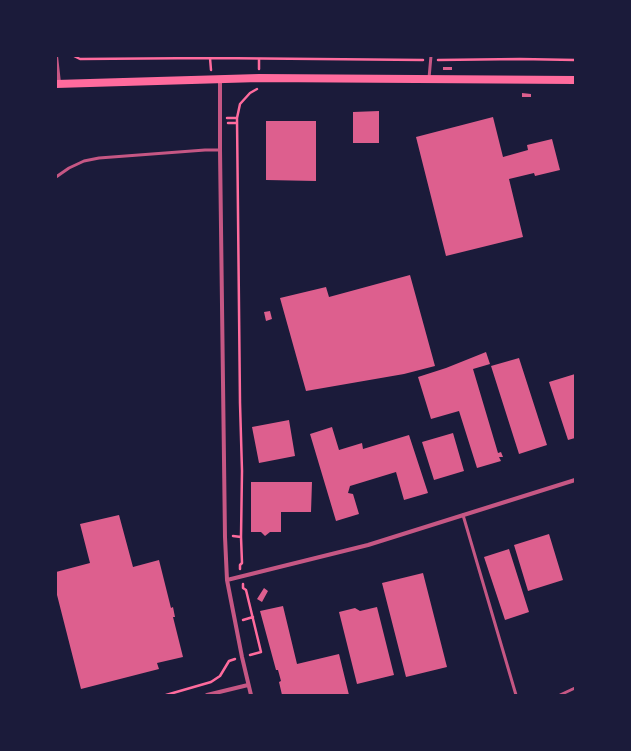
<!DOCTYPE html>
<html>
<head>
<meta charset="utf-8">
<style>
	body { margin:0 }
	#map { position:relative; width:631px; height:751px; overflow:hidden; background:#1b1b3a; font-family:"PT Sans Narrow",sans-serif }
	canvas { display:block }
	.frame { position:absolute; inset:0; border:57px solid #1b1b3a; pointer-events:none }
</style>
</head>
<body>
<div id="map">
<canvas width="631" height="751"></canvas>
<div class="frame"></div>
</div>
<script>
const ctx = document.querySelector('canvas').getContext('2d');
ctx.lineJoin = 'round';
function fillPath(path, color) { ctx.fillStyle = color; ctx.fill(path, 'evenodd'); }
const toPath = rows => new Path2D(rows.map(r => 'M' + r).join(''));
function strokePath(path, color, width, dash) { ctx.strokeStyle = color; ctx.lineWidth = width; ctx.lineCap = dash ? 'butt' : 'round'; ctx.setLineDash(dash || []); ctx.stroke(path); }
const building = toPath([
	[443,67,452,67,452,70,443,70],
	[522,93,531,94,531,97,522,97],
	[379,111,379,143,353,143,353,112],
	[493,117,503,157,528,150,527,145,552,139,560,170,535,176,534,173,509,179,523,237,446,256,416,137],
	[266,121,316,121,316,181,266,180],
	[410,275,435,366,404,374,306,391,280,298,326,287,329,297],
	[270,311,272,319,266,321,264,312],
	[486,352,490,364,473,369,498,453,501,452,503,457,499,457,501,461,477,468,459,411,431,419,418,377,446,368],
	[519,358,547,445,519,454,491,366],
	[575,374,575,438,568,440,549,382],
	[289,420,295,456,259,463,252,427],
	[332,427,339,450,362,443,363,449,409,435,428,493,404,500,396,472,350,486,348,493,353,494,359,514,336,521,310,434],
	[453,433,464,471,434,480,422,442],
	[251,482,312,482,311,512,281,512,281,532,270,532,265,536,261,532,251,532],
	[119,515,133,567,159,560,171,608,173,607,175,617,173,617,183,657,157,663,159,669,81,689,56,591,56,572,90,563,80,524],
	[549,534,563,580,528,591,514,545],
	[509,549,529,612,505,620,484,557],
	[423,573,447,667,406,677,382,583],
	[264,588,268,591,262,602,257,599],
	[283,606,297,664,339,654,349,695,282,695,279,682,281,681,278,670,276,670,260,611],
	[377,607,394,675,357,684,339,612,355,608,360,611]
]);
const path = toPath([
	[74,56,80,59,210,58,423,60],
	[210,58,211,70],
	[259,59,259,69],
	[438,60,520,59,575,60],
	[227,118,237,118],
	[228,123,236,123],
	[233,536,241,537],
	[240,569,240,565,242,563,241,537,242,471,240,403,237,118,240,104,250,93,257,89],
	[243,584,243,588,246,590,261,652,250,655],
	[243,620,253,617],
	[166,695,211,682,220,676,229,661,235,659]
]);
const service = toPath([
	[429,78,431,56],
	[56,177,69,168,84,161,99,158,205,150,220,150],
	[463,515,516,695],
	[560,695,575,688]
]);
const minor = toPath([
	[56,56,59,83],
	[220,80,220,150,225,537,227,580,242,657,251,695],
	[227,580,368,545,575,480],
	[207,695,248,685]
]);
const secondary = toPath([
	[56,84,259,78,575,80]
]);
fillPath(building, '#dd5f8e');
strokePath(path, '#ff6b9d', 2.5);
strokePath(service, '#c65784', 3);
strokePath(minor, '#c65784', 4);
strokePath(secondary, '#ff6b9d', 8);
</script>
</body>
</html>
